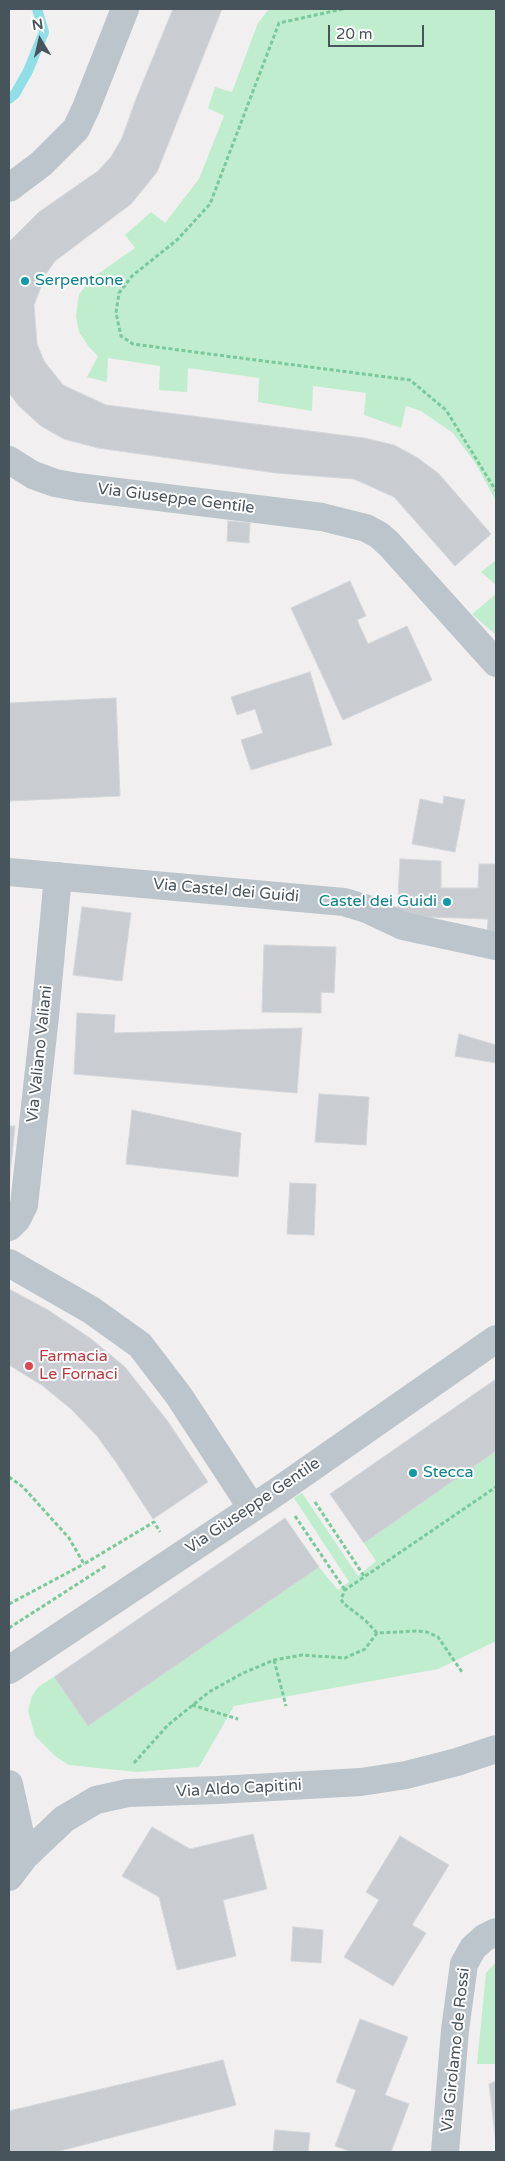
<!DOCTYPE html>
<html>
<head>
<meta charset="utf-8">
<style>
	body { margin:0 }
	#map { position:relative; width:505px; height:2161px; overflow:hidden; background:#f1efef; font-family:"Varela Round",sans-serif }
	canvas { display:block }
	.frame { position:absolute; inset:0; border:10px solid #48545c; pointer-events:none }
	.north { position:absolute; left:15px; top:15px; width:50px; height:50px; -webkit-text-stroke:4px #fff; paint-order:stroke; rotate:351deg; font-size:14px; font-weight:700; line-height:20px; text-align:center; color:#48545c }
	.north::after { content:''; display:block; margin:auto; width:18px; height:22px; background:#48545c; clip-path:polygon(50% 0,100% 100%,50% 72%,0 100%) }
	.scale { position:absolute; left:328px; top:25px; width:96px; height:22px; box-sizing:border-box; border:2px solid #48545c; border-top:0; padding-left:6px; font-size:15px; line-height:18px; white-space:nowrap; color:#48545c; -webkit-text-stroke:4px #fff; paint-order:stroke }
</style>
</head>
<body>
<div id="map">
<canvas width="505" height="2161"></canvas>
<div class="frame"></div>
<div class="north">N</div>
<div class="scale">20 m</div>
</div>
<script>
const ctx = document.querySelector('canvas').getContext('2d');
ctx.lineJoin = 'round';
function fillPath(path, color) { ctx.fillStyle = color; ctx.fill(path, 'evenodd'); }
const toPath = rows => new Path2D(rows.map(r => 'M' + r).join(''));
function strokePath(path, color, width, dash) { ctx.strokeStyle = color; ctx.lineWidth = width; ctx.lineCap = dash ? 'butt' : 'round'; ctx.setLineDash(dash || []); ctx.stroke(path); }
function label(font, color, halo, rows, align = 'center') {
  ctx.font = font + ' "Varela Round",sans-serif'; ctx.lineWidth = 4; ctx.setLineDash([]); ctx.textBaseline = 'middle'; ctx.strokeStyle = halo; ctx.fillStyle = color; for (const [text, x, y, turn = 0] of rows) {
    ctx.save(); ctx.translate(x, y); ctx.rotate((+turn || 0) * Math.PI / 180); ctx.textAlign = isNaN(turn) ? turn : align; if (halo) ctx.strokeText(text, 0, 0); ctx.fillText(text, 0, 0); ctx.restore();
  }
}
const green = toPath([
	[269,9,496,9,496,501,476,464,453,433,421,411,406,406,401,428,364,415,366,393,313,386,312,411,258,402,259,378,188,368,187,392,159,390,160,366,108,358,107,382,87,377,98,356,89,347,79,332,76,317,79,294,92,278,135,248,125,235,151,212,165,223,199,179,224,116,208,108,215,87,232,92,258,23],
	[496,560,496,585,481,572],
	[496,594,496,635,472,614],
	[496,1451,496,1641,438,1669,234,1706,199,1767,137,1772,69,1765,56,1757,35,1736,28,1711,32,1696,39,1686,54,1677,88,1726,319,1567,338,1590,349,1582,294,1498,302,1493,358,1576,376,1561,364,1543],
	[496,1962,496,2064,477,2064,486,1973]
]);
const stream = toPath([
	[9,99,15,94,28,71,44,32,37,9]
]);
const building = toPath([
	[173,9,222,9,157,172,131,204,55,261,46,274,34,305,37,344,44,361,63,385,106,405,364,438,394,445,418,458,439,474,491,534,455,566,394,497,354,479,276,473,98,448,64,439,41,426,19,406,9,393,9,242,39,212,98,171,111,157,122,138,136,99,173,9],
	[228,521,250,523,249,543,227,541,228,521],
	[350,581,366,616,357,620,368,644,407,626,432,680,343,720,291,608,350,581],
	[310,672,332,745,251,770,241,740,263,733,255,709,237,715,231,697,310,672],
	[116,698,120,796,9,801,9,703,116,698],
	[444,796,465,800,455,852,412,844,420,799,443,804,444,796],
	[400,859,441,861,441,888,478,888,479,864,496,864,496,938,487,937,488,919,397,916,400,859],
	[82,907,131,913,122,981,73,975,82,907],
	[264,945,336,947,334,993,321,992,321,1013,262,1012,264,945],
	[77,1013,115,1015,114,1033,302,1028,297,1093,74,1074,77,1013],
	[459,1034,496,1045,496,1063,455,1056,459,1034],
	[319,1094,369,1097,366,1145,315,1142,319,1094],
	[132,1110,241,1133,238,1177,126,1164,132,1110],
	[9,1126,15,1126,9,1184,9,1126],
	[290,1183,316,1184,314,1235,287,1234,290,1183],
	[9,1289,48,1310,90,1338,125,1367,169,1423,208,1482,153,1519,116,1462,97,1436,71,1409,43,1386,9,1365,9,1289],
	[496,1379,496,1451,364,1543,330,1494,496,1379],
	[285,1518,319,1567,88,1726,54,1677,285,1518],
	[152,1827,190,1849,253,1834,267,1889,223,1900,236,1956,177,1970,159,1897,122,1876,152,1827],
	[400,1836,449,1865,412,1925,426,1933,393,1986,344,1957,379,1900,366,1892,400,1836],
	[293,1927,323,1930,321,1963,291,1961,293,1927],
	[360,2019,408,2037,385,2095,409,2104,391,2152,352,2152,335,2146,356,2090,336,2082,360,2019],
	[223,2060,236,2105,56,2152,9,2152,9,2111,223,2060],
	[496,2081,496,2143,489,2084,496,2081],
	[275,2130,310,2133,308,2152,273,2152,275,2130]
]);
const path = toPath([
	[343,9,279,23,210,204,177,240,132,276,119,293,116,313,121,336,133,344,410,380,446,410,496,491],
	[495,9,496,9],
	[9,1477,23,1487,69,1538,84,1564,154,1522,160,1532],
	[315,1502,364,1576],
	[295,1516,345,1590],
	[9,1604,84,1564],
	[9,1628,107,1565],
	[377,1633,365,1620,343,1603,341,1599,345,1590,496,1487],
	[274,1660,286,1706],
	[192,1705,238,1719],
	[134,1763,168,1725,209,1692,243,1673,274,1660,302,1655,345,1658,365,1649,377,1633,417,1631,427,1632,438,1637,462,1672]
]);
const street = toPath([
	[9,188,41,164,76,129,86,108,125,9],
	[9,460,33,475,55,483,77,487,322,517,366,528,379,535,389,544,496,663],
	[9,872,344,902,367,909,403,926,496,946],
	[9,1227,17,1219,24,1205,45,1016,58,876],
	[9,1263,91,1310,140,1345,179,1396,252,1508],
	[9,1670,278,1491,496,1339],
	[9,1784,25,1856],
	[9,1877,25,1856,64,1819,96,1800,128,1793,218,1790,361,1782,406,1775,457,1762,496,1749],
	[445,2152,455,2030,464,1964,473,1948,484,1938,496,1932]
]);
const markers = [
	[25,281,5,"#0f9aa8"],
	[447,902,5,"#0f9aa8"],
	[29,1366,5,"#e0444e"],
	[413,1473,5,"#0f9aa8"]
];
const cultureNames = [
	["Serpentone",35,281],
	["Castel dei Guidi",437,902,"right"],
	["Stecca",423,1473]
];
const streetNames = [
	["Via Giuseppe Gentile",176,499,7],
	["Via Castel dei Guidi",226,891,5],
	["Via Valiano Valiani",40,1054,-84],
	["Via Giuseppe Gentile",253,1506,-34],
	["Via Aldo Capitini",239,1789,-3],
	["Via Girolamo de Rossi",456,2050,-84]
];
const healthNames = [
	["Farmacia",39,1357],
	["Le Fornaci",39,1375]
];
fillPath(green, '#c0edcd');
strokePath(stream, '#8fdee8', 10);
fillPath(building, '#c9cdd1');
strokePath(building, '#d3d6da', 1);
strokePath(path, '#79c99a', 3, [4, 2.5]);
strokePath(street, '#bbc5cb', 28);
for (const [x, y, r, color] of markers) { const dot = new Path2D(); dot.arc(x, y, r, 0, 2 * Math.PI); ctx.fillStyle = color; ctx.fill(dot); strokePath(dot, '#fff', 2); }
label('16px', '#0d838f', '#fff', cultureNames, 'left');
label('16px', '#48545c', '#fff', streetNames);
label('16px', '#be3a42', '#fff', healthNames, 'left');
</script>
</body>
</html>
